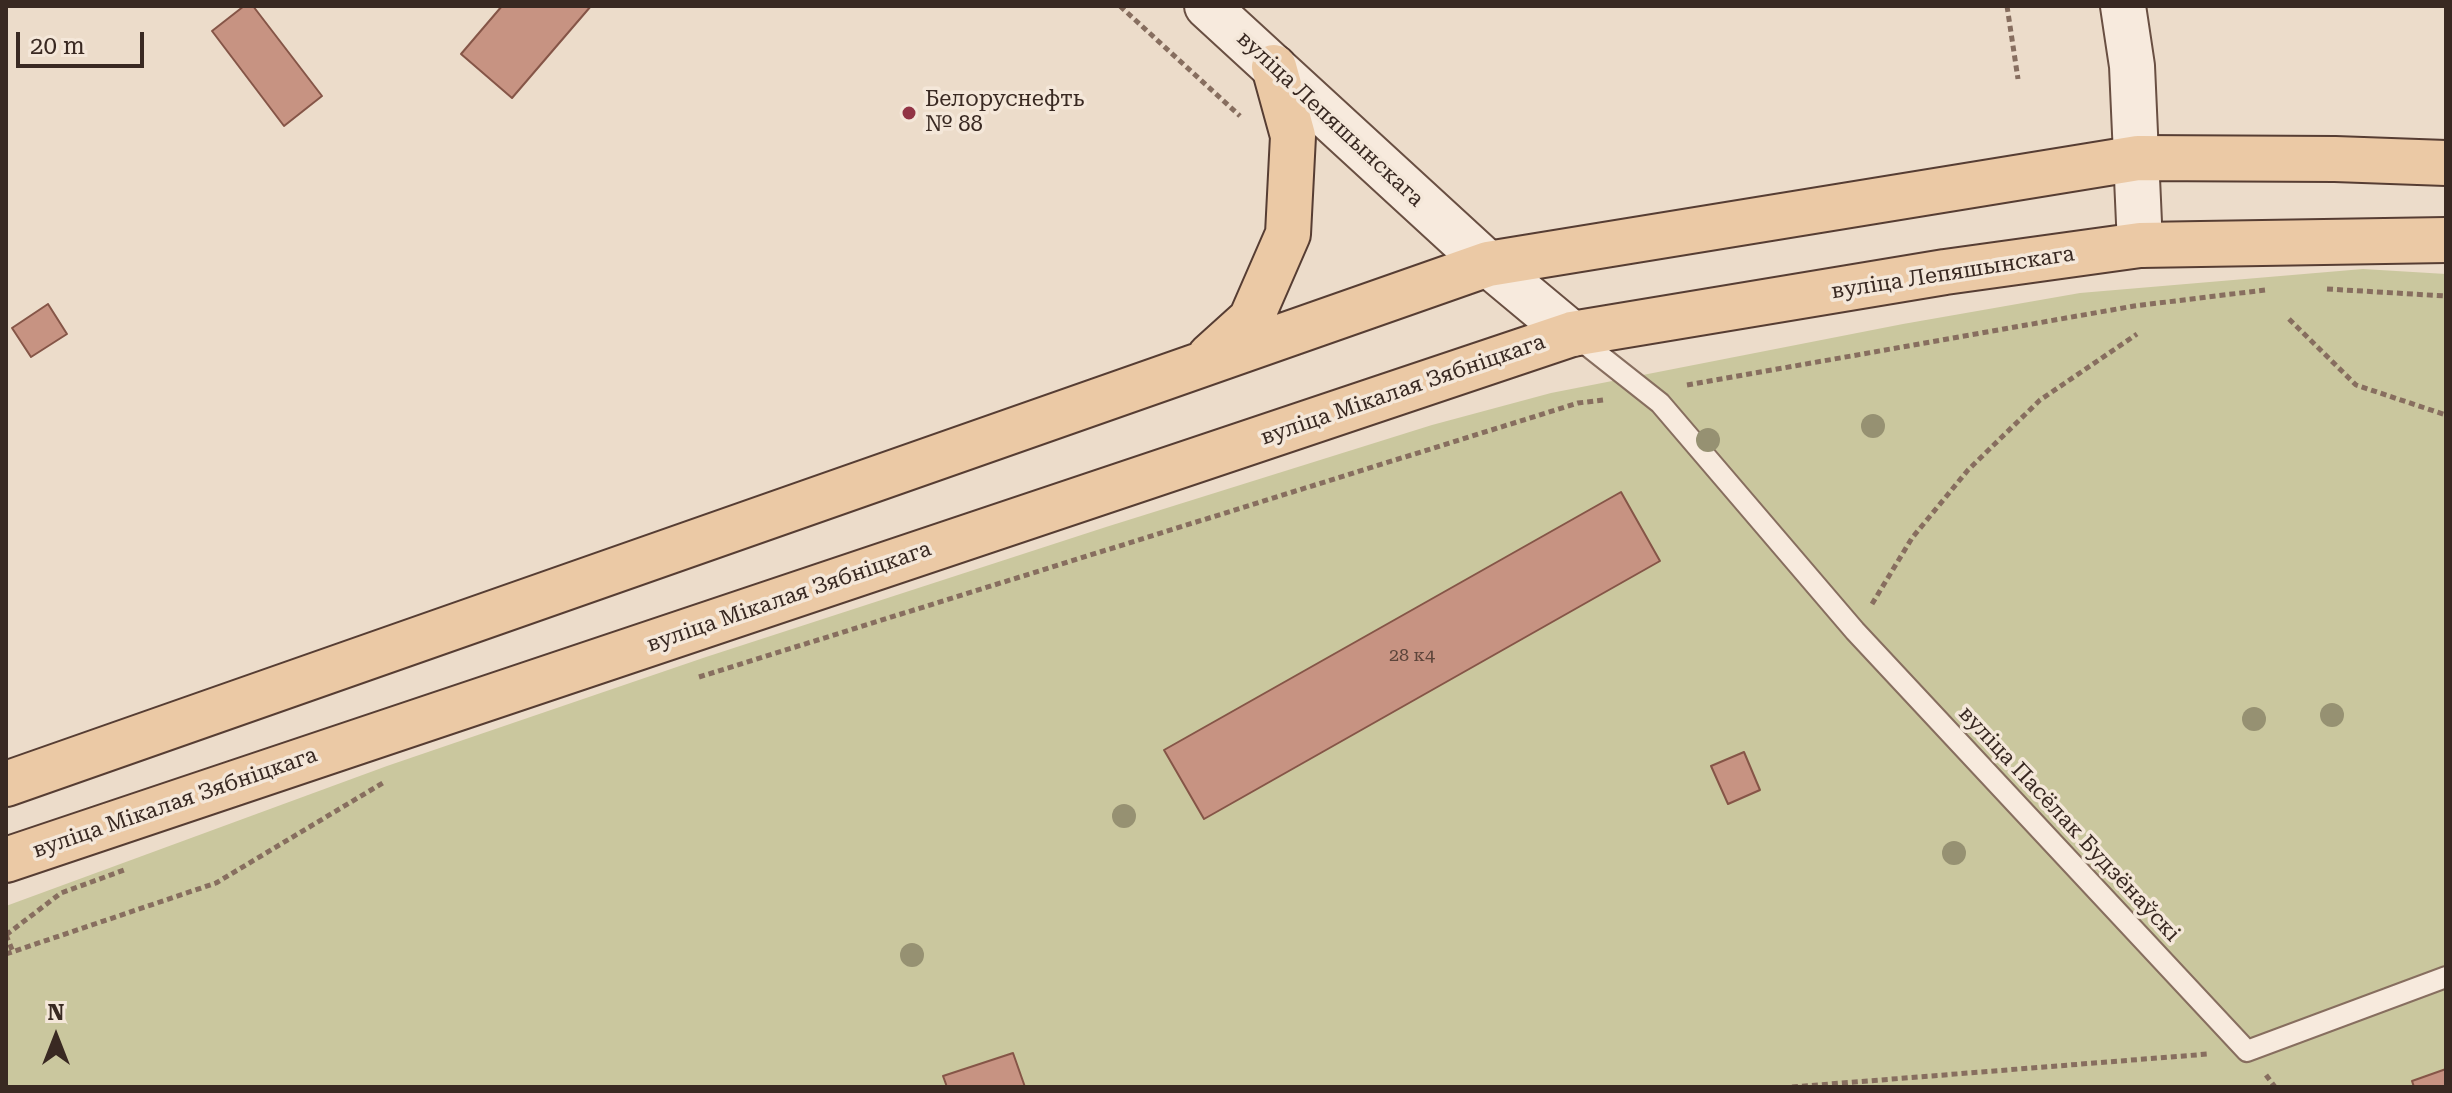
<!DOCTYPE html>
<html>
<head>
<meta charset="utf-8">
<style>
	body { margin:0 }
	#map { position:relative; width:2452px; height:1093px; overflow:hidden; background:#ecdcca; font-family:"Roboto Serif",serif }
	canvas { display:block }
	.frame { position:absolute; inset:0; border:8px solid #392922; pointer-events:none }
	.north { position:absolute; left:16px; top:997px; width:80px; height:80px; -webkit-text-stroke:6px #f4e7d9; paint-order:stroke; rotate:0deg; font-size:22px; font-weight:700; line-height:32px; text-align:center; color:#392922 }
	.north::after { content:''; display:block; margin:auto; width:28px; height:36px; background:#392922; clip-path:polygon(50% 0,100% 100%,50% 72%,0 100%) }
	.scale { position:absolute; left:16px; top:32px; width:128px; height:36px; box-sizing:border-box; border:4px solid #392922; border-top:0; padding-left:10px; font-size:24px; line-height:28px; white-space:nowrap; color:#392922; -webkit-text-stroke:6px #f4e7d9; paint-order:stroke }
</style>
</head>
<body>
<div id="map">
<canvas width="2452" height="1093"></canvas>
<div class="frame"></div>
<div class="north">N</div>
<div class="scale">20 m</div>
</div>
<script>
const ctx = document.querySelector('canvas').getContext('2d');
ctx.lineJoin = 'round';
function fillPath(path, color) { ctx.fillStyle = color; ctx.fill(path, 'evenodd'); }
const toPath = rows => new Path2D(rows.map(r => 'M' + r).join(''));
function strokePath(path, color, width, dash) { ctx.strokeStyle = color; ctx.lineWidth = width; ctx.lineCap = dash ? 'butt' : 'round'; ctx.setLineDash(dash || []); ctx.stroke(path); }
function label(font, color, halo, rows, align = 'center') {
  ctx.font = font + ' "Roboto Serif",serif'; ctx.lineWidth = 7; ctx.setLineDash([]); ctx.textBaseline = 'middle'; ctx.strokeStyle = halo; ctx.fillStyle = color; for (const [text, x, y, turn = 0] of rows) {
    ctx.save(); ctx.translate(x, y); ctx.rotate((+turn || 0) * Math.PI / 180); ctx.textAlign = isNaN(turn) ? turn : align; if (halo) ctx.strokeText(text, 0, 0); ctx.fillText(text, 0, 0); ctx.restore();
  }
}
const green = toPath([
	[2363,269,2446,274,2446,1087,6,1087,6,906,387,766,706,657,1106,527,1432,425,1551,393,1903,324,2080,293]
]);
const building = toPath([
	[244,6,253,6,322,96,284,126,212,31,244,6],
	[502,6,591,6,512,98,461,54,502,6],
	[48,304,67,334,31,357,12,328,48,304],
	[1621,492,1660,561,1204,819,1164,750,1621,492],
	[1744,752,1760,790,1728,804,1711,766,1744,752],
	[1013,1053,1025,1087,947,1087,943,1076,1013,1053],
	[2446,1069,2446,1087,2414,1087,2412,1081,2446,1069]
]);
const path = toPath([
	[1120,6,1240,116],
	[2007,6,2018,79],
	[2327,289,2446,296],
	[2289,319,2356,385,2446,415],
	[1687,385,2134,306,2265,290],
	[1872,604,1912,538,1968,470,2040,400,2137,334],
	[699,677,1578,403,1603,400],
	[6,935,61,893,127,869],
	[6,935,13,952],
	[6,954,216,883,386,781],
	[2266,1075,2275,1087],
	[1792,1087,2208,1054]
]);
const lane = toPath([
	[1574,335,1660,403,1855,631,2247,1051,2446,977]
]);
const secondary = toPath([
	[1207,6,1488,264,1572,334],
	[2123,6,2132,66,2140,245]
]);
const primary = toPath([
	[1210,356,1251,319,1288,234,1293,136,1274,67],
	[6,784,1488,264,2138,158,2335,159,2446,163],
	[6,860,1572,334,1945,272,2140,245,2446,240]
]);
const trees = [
	[1873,426],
	[1708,440],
	[2332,715],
	[2254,719],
	[1124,816],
	[1954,853],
	[912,955]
];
const markers = [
	[909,113,8,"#923445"]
];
const numberNames = [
	["28 к4",1412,656]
];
const poiNames = [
	["Белоруснефть",925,100],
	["№ 88",925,125]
];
const streetNames = [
	["вуліца Лепяшынскага",1330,119,43],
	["вуліца Лепяшынскага",1953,273,-9],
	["вуліца Мікалая Зябніцкага",1403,390,-19],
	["вуліца Мікалая Зябніцкага",789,597,-19],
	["вуліца Мікалая Зябніцкага",175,803,-19],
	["вуліца Пасёлак Будзёнаўскі",2069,824,47]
];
fillPath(green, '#cac79e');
fillPath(building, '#c79382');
strokePath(building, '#855547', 2);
strokePath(lane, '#876e5f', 24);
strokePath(secondary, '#694f42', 48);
strokePath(primary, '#563d33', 48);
strokePath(path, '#876e5f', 5, [6, 4]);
strokePath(lane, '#f7eadd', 20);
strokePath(secondary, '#f7eadd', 44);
strokePath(primary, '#ebc9a5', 44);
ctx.fillStyle = '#969172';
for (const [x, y] of trees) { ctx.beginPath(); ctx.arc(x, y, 12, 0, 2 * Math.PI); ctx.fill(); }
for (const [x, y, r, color] of markers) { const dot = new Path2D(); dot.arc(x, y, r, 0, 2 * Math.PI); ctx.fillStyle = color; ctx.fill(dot); strokePath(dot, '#f4e7d9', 3); }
label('18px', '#5c443a', null, numberNames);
label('22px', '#392922', '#f4e7d9', poiNames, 'left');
label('22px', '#392922', '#f4e7d9', streetNames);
</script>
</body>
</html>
